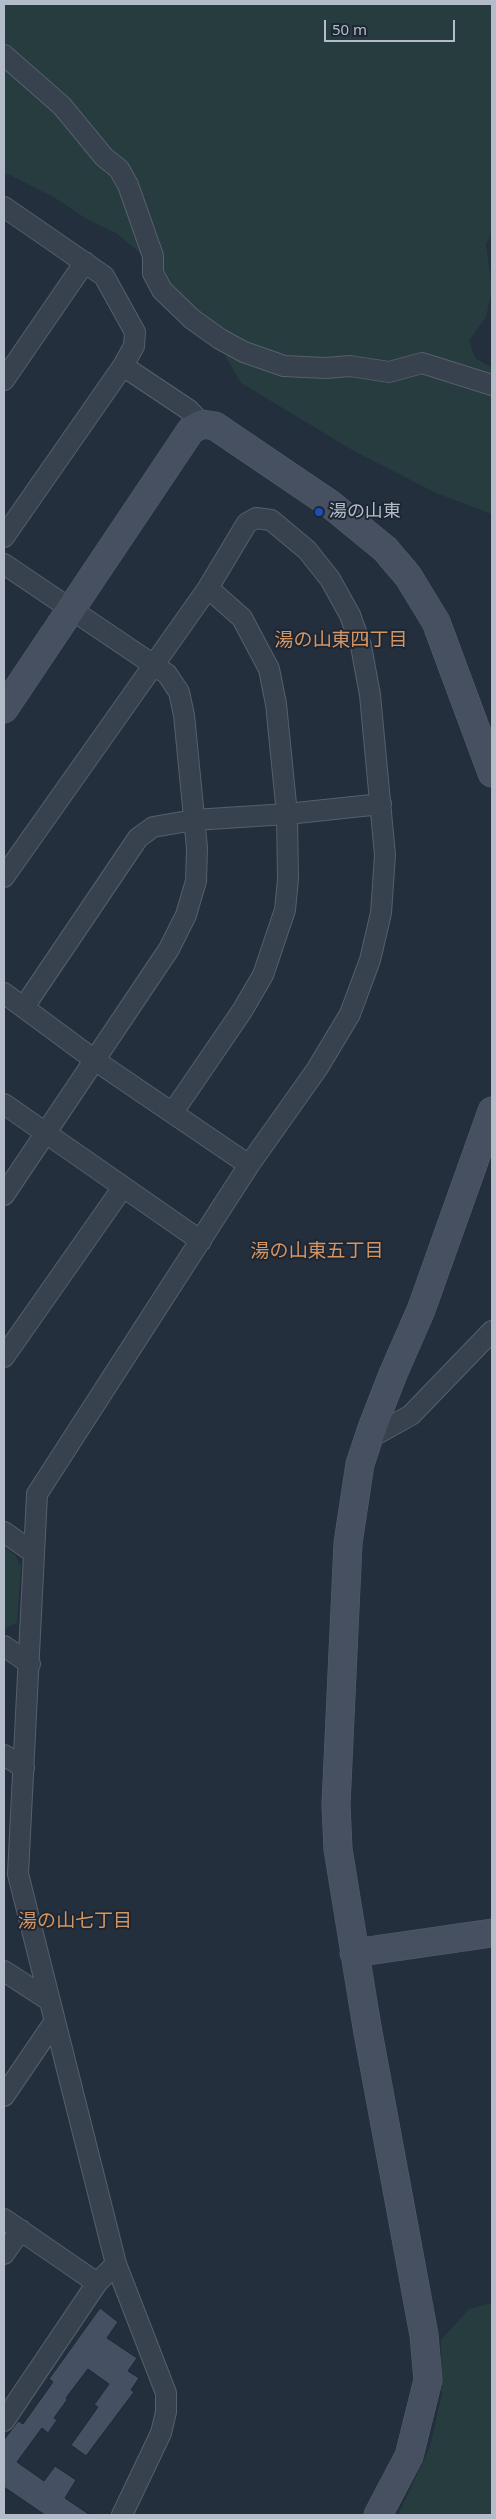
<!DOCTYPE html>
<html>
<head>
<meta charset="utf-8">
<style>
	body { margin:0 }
	#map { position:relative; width:496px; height:2519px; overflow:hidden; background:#242f3e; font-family:"Noto Sans",sans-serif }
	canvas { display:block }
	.frame { position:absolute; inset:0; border:5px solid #b4bcc9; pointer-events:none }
	.scale { position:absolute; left:324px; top:20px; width:131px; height:22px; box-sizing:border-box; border:2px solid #b4bcc9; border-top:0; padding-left:6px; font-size:15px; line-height:18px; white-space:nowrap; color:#b4bcc9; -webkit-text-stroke:4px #1d2633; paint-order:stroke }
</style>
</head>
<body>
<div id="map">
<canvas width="496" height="2519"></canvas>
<div class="frame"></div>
<div class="scale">50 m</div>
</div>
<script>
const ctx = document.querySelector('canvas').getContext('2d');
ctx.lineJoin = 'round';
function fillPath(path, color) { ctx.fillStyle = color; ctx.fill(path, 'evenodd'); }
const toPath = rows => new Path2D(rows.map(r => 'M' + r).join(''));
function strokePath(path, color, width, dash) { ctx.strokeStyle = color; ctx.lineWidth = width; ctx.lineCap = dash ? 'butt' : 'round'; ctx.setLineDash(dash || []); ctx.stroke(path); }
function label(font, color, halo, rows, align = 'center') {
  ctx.font = font + ' "Noto Sans","Noto Sans JP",sans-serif'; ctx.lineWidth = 4; ctx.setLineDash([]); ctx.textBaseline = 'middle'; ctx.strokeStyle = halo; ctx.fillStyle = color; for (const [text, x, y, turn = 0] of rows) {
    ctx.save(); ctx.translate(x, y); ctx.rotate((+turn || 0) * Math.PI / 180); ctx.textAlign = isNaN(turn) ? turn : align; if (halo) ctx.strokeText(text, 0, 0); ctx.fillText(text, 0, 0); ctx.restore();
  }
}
const green = toPath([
	[4,4,492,4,492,233,486,244,492,290,486,317,469,341,475,358,492,368,492,514,436,493,354,451,241,383,215,338,144,256,116,233,88,220,55,198,10,175,4,174],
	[4,1547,15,1555,21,1566,17,1623,4,1629],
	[492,2303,492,2515,398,2515,430,2447,442,2393,441,2340,469,2309]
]);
const building = toPath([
	[100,2308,118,2322,107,2338,137,2358,128,2371,139,2378,131,2390,134,2392,86,2456,71,2445,98,2407,94,2405,109,2384,88,2369,66,2398,67,2400,54,2418,57,2420,48,2433,42,2428,17,2462,44,2481,55,2466,76,2480,65,2498,90,2515,45,2515,4,2487,4,2440,18,2421,23,2424,53,2382,49,2379,100,2308]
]);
const street = toPath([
	[4,55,62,106,104,157,119,169,128,185,153,256,153,273,162,290,192,319,220,339,244,352,284,366,326,368,350,366,389,372,422,363,492,385],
	[4,207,104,276,135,332,134,346,123,366,189,410,202,424],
	[4,380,85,262],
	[4,537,123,366],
	[4,564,167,674,179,692,184,715,197,848,196,881,186,915,169,949,4,1195],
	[4,877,208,588,247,523,256,518,271,520,307,550,330,579,350,615,361,646,370,695,385,855,381,913,370,960,350,1014,317,1069,249,1165,37,1494,18,1874,116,2264,166,2393,166,2412,161,2433,122,2515],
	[4,993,96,1061,249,1165],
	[24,1007,138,838,153,827,194,820,287,814,381,804],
	[4,1104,201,1241],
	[173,1112,242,1011,263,975,285,910,288,879,287,814,276,704,269,669,242,618,208,588],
	[4,1357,123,1187],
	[368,1439,411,1415,492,1331],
	[4,1532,34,1553],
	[4,1646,30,1664],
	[4,1755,24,1768],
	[4,1971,47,1999],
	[4,2096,55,2021],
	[4,2219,97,2283],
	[4,2254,21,2230],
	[4,2421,97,2283,116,2264]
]);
const secondary = toPath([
	[4,709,191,430,202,424,215,426,330,504,385,549,408,576,436,622,492,773],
	[354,1953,492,1933],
	[378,2515,409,2456,428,2380,424,2335,367,2027,338,1849,336,1805,348,1543,360,1464,372,1428,393,1374,421,1310,492,1111]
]);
const markers = [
	[319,512,5,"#1a4fb4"]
];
const poiNames = [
	["湯の山東",329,512]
];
const neighbourhoodNames = [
	["湯の山東四丁目",341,641],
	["湯の山東五丁目",317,1252],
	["湯の山七丁目",75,1922]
];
fillPath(green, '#263c3f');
fillPath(building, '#455162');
strokePath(building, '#1f2835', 1);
strokePath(street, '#565f6c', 22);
strokePath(secondary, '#565f6c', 29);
strokePath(street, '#38414e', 20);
strokePath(secondary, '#465061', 28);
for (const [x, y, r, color] of markers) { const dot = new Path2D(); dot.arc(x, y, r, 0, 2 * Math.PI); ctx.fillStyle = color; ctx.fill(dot); strokePath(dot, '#1d2633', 2); }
label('18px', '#b4bcc9', '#1d2633', poiNames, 'left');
label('19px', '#d59563', '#1d2633', neighbourhoodNames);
</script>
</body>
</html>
